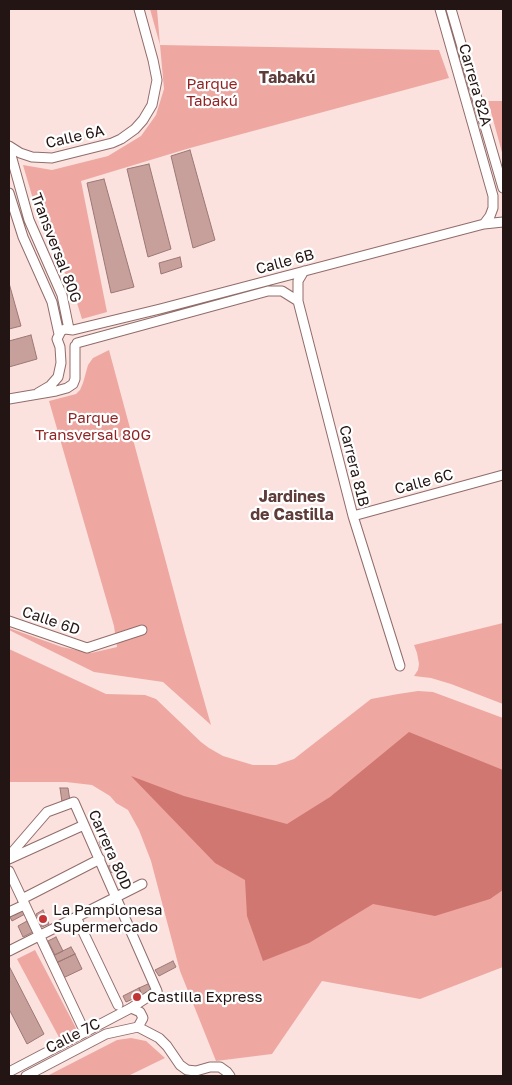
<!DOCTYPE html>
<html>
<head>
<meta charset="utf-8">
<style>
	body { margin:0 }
	#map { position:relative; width:512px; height:1085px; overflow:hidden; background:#fbe2df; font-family:"Golos Text",sans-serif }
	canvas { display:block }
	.frame { position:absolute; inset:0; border:10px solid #231513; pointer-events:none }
</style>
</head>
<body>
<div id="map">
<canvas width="512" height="1085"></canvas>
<div class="frame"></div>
</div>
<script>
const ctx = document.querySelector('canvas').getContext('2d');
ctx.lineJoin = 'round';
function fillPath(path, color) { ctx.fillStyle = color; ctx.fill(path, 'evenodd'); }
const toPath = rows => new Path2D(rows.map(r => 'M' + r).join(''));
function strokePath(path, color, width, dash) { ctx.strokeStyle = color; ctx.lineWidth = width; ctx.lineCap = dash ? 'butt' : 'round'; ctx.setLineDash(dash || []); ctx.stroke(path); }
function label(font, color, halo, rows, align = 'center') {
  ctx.font = font + ' "Golos Text",sans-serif'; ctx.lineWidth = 4.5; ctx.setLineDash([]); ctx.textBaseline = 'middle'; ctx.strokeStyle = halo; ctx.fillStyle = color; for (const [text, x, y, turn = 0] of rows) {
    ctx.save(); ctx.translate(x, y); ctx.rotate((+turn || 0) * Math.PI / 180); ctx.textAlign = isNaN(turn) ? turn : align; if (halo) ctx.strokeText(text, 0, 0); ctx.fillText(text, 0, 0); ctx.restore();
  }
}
const green = toPath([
	[150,9,157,9,160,45,439,50,449,78,190,148,81,181,107,312,82,319,72,287,40,223,23,165,52,170,108,156,141,136,156,115,164,89,160,45],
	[488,101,503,101,503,156],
	[109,350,185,633,211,725,163,682,94,672,9,630,9,628,62,647,91,653,117,647,114,626,49,401,76,394,80,390,83,383,88,365,93,358],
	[503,623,503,704,451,684,431,678,414,676,418,670,419,664,417,653,414,645],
	[9,649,106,694,145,695,156,699,201,742,209,748,223,756,253,765,276,765,294,759,371,699,398,694,418,691,433,692,503,718,503,967,420,999,322,981,272,1054,216,1061,180,971,151,861,139,830,128,810,116,803,110,796,92,785,66,782,9,782],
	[35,950,78,1032,61,1041,17,959],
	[131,1038,146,1041,165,1058,128,1076,47,1076,117,1040]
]);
const water = toPath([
	[409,732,503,770,503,890,490,899,435,916,373,904,309,943,263,961,247,916,245,880,215,863,131,776,184,796,287,824,330,797]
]);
const building = toPath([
	[190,150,215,240,193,248,171,156,190,150],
	[149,164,171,249,148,257,127,169,149,164],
	[104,179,134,287,111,293,87,183,104,179],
	[180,257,182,267,161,274,159,263,180,257],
	[9,283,21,326,9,329,9,283],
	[31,335,37,359,9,367,9,341,31,335],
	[60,788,68,788,70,801,62,802,60,788],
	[108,839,110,845,101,848,99,842,108,839],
	[119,863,121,869,107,874,105,867,119,863],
	[23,909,25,914,12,921,9,915,23,909],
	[43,910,49,924,42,927,36,914,43,910],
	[27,921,33,932,23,937,18,926,27,921],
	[56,937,63,951,55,955,48,941,56,937],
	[71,947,75,954,56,963,52,956,71,947],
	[75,954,82,969,63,978,56,963,75,954],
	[173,961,176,967,159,976,155,970,173,961],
	[9,966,44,1034,27,1044,9,1009,9,966],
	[150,983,153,989,142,995,139,988,150,983],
	[139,988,142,995,126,1002,123,996,139,988]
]);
const service = toPath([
	[277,261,277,262]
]);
const minor = toPath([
	[440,9,493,196,493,208,490,216,484,224],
	[451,9,503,188],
	[9,146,20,153,32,157,52,158,112,143,121,139,135,129,143,120,152,105,157,80,153,60,139,9],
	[9,148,29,220,62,295,69,329],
	[9,193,23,237,52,302,59,334],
	[304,271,298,281,298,301,353,516,400,666],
	[77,343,268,291,282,291,298,301],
	[38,393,50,386,58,377,61,363,60,347,57,339,61,331,65,329,73,330,160,309,484,224,503,222],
	[9,399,56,391,67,388,73,384,75,379,75,346],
	[353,516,503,475],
	[9,621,87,648,142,630],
	[9,856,47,812,74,802,157,991,131,1008,9,1072],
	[9,859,84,825],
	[9,871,82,1026],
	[22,899,100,859],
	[9,912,24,905],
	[76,917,118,1005],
	[9,951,142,884],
	[138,1027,159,1038,167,1046,180,1065,187,1070,196,1071,210,1067,220,1067,227,1072,230,1076],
	[26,1076,106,1034,138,1027,143,1018,140,1012,131,1008]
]);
const markers = [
	[43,919,5,"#c33436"],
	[137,997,5,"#c33436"]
];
const parkNames = [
	["Parque",212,84],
	["Tabakú",212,101],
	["Parque",93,418],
	["Transversal 80G",93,435]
];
const streetNames = [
	["Carrera 82A",475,85,74],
	["Calle 6A",75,137,-13],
	["Transversal 80G",56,248,69],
	["Calle 6B",285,262,-15],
	["Carrera 81B",354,466,76],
	["Calle 6C",424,482,-15],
	["Calle 6D",51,621,19],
	["Carrera 80D",110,850,66],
	["Calle 7C",73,1036,-27]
];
const poiNames = [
	["La Pamplonesa",53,910],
	["Supermercado",53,927],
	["Castilla Express",147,997]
];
const neighbourhoodNames = [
	["Tabakú",287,78],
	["Jardines",292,497],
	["de Castilla",292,515]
];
fillPath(green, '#eea8a1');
fillPath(water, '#d17771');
fillPath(building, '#c7a09c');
strokePath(building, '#9c7773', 1);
strokePath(service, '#916c69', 7);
strokePath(minor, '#916c69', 11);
strokePath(service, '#fff', 4.5);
strokePath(minor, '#fff', 9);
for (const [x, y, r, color] of markers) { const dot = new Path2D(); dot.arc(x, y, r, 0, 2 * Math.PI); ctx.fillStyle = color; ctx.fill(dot); strokePath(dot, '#fff', 2); }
label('15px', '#902425', '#fff', parkNames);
label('15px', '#231513', '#fff', streetNames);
label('15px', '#231513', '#fff', poiNames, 'left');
label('bold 16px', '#5d3c39', '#fff', neighbourhoodNames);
</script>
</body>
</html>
